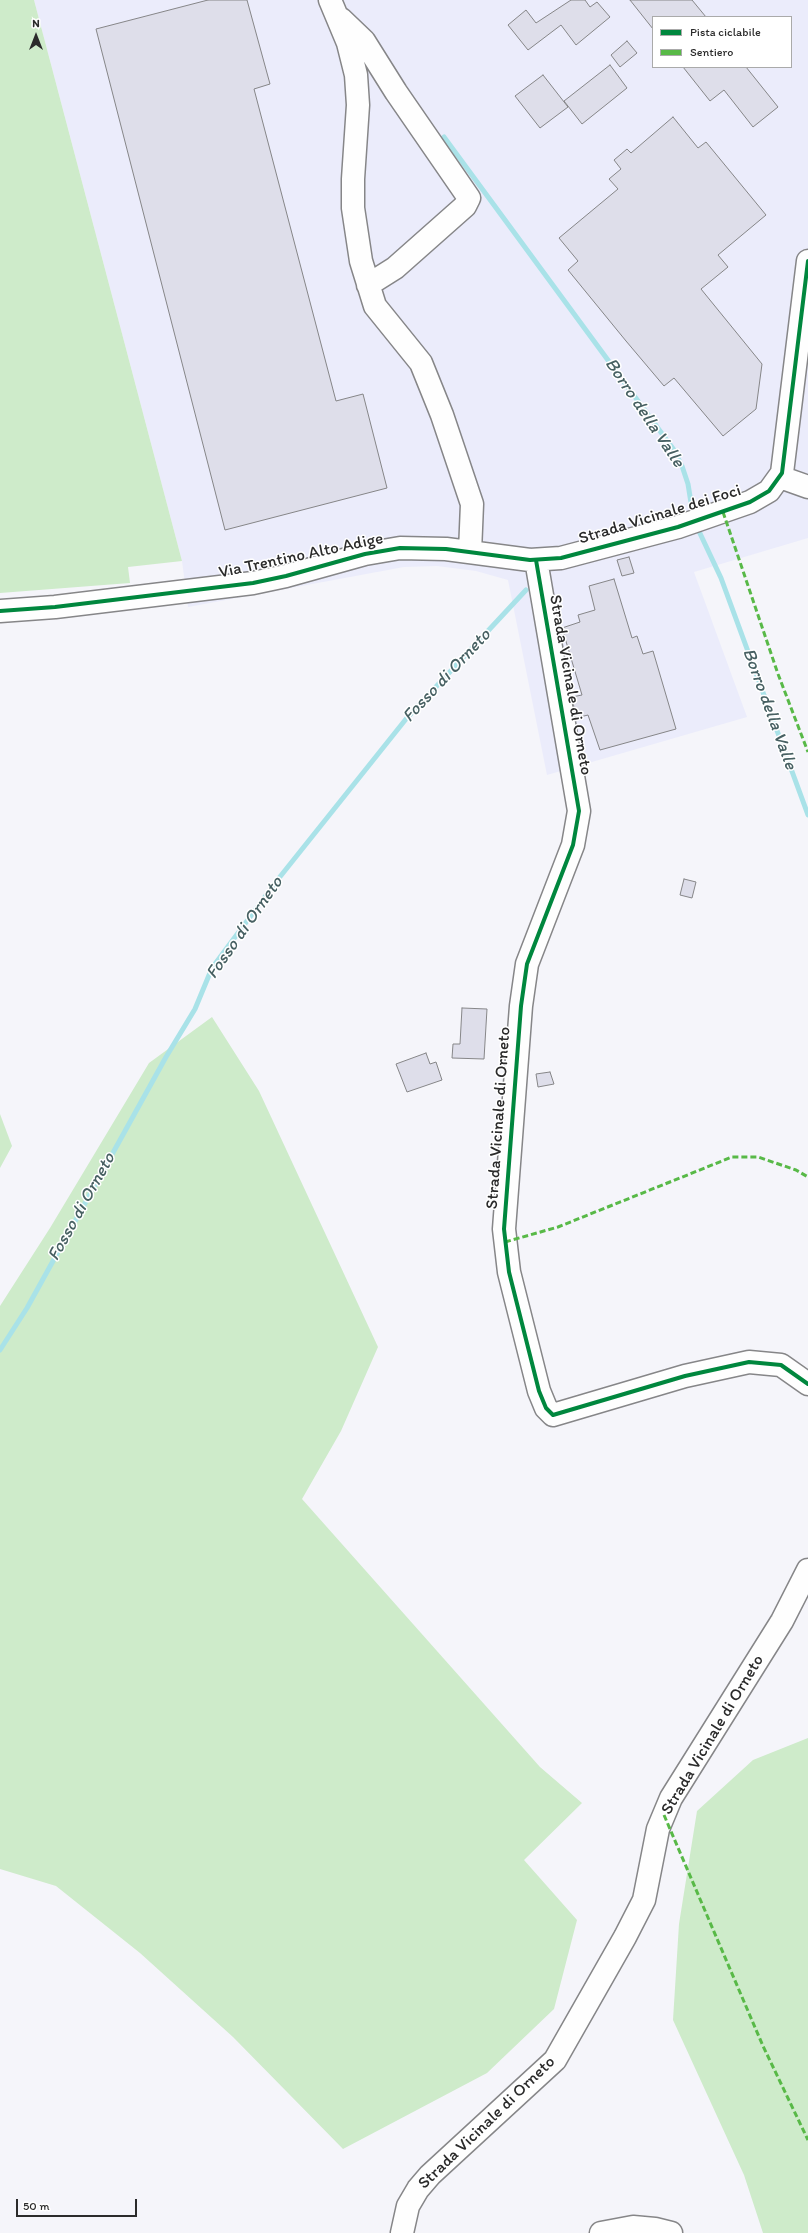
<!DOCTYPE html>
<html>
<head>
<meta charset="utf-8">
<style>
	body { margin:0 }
	#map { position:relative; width:808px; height:2233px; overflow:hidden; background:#f5f5fa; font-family:Itim,sans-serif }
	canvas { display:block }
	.legend { position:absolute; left:652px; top:16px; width:140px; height:52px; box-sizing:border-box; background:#fff; border:1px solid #aaa; margin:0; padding:5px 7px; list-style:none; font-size:12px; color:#2b2b2b }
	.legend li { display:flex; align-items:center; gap:8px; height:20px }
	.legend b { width:20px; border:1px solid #aaa }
	.north { position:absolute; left:16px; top:16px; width:40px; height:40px; -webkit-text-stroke:3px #fff; paint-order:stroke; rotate:0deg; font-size:11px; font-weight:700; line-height:16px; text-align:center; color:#2b2b2b }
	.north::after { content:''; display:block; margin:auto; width:14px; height:18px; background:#2b2b2b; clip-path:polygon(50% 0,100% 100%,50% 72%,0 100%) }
	.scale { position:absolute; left:16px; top:2199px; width:121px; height:18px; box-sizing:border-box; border:2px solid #2b2b2b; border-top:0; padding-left:5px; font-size:12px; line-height:14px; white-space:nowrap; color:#2b2b2b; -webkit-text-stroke:3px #fff; paint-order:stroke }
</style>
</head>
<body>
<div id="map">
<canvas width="808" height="2233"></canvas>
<ul class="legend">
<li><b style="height:5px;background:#00873e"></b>Pista ciclabile</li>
<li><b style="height:5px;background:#58b947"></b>Sentiero</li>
</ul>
<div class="north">N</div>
<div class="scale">50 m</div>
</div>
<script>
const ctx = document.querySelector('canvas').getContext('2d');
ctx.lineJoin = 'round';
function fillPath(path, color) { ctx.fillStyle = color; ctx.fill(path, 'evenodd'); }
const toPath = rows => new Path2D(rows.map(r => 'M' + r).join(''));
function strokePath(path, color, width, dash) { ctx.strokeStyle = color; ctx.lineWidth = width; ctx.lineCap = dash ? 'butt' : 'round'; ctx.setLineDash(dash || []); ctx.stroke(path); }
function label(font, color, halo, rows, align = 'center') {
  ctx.font = font + ' Itim,sans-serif'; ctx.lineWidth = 3; ctx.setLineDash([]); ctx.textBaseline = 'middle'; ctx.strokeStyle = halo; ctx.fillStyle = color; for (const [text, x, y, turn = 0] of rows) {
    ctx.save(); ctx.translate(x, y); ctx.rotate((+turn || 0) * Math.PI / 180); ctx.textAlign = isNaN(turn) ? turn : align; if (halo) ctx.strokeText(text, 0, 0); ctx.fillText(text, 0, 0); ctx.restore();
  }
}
const built = toPath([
	[34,0,808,0,808,538,694,572,747,717,547,775,508,580,476,571,437,566,404,567,188,607,182,561],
	[653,17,791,17,791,67,653,67]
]);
const green = toPath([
	[0,0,34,0,182,561,128,567,130,583,0,593],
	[212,1017,259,1091,378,1347,341,1431,302,1499,540,1767,582,1803,524,1860,577,1920,554,2009,487,2073,343,2149,233,2037,140,1953,56,1886,0,1869,0,1306,50,1228,149,1063],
	[0,1114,12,1146,0,1168],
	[808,1738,808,2233,763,2233,744,2175,673,2020,679,1924,697,1811,753,1760]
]);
const stream = toPath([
	[444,137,674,450,682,466,688,484,693,515],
	[697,527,721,578,808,815],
	[0,1350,27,1308,166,1057,195,1009,212,968,279,878,406,719,526,590]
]);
const building = toPath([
	[208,0,247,0,270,84,254,89,336,401,363,394,387,488,225,530,96,29,208,0],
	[571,0,585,0,590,7,597,2,610,17,576,45,561,25,528,50,508,25,526,10,536,23,571,0],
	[630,0,692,0,706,17,653,17,653,29,630,0],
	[627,41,637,53,620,67,611,55,627,41],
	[610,65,627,88,582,124,564,101,610,65],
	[683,67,746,67,778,107,753,127,724,90,710,101,683,67],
	[543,75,568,107,540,128,515,96,543,75],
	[673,117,698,148,706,142,766,215,718,255,728,267,701,289,762,364,756,409,723,436,674,378,664,386,626,341,568,270,578,261,559,238,618,189,609,179,621,169,614,160,627,149,631,153,673,117],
	[629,557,634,573,622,576,617,560,629,557],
	[614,579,632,638,637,636,643,654,653,651,676,729,600,750,588,715,576,718,572,697,582,695,562,628,580,622,578,615,595,610,589,586,614,579],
	[684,879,696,882,692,898,680,895,684,879],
	[462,1008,487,1009,484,1059,452,1058,453,1044,460,1044,462,1008],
	[426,1053,430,1064,436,1062,442,1080,407,1092,396,1064,426,1053],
	[550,1072,554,1084,538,1087,536,1074,550,1072]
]);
const minor = toPath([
	[330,0,348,43,356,75,358,105,353,179,353,208,361,261,375,306,421,363,442,415,472,504,470,552],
	[341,19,364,41,396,92,469,198,465,206,395,268,368,285],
	[780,477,808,487],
	[536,560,579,811,573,845,527,964,521,1006,504,1229,509,1272,539,1391,546,1408,553,1415,685,1376,749,1362,781,1365,808,1384],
	[0,611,55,607,253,583,286,576,365,554,400,548,446,549,530,560,561,558,678,527,750,502,769,491,782,473,808,261],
	[402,2233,408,2206,418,2189,430,2175,555,2060,625,1937,644,1900,658,1829,671,1798,782,1621,808,1570],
	[601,2233,633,2227,655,2229,671,2233]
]);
const quiet = toPath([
	[723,512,778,674,808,752],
	[505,1242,558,1227,732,1157,758,1157,796,1170,808,1177],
	[664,1815,763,2046,808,2140]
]);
const cycleway = toPath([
	[536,560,579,811,573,845,527,964,521,1006,504,1229,509,1272,539,1391,546,1408,553,1415,685,1376,749,1362,781,1365,808,1384],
	[0,611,55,607,253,583,286,576,365,554,400,548,446,549,530,560,561,558,678,527,750,502,769,491,782,473,808,261]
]);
const streetNames = [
	["Strada Vicinale dei Foci",660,515,-17],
	["Via Trentino Alto Adige",301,556,-12],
	["Strada Vicinale di Orneto",570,685,80],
	["Strada Vicinale di Orneto",499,1118,-86],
	["Strada Vicinale di Orneto",713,1735,-59],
	["Strada Vicinale di Orneto",487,2123,-44]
];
const waterNames = [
	["Borro della Valle",644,413,56],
	["Fosso di Orneto",447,676,-47],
	["Borro della Valle",769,709,70],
	["Fosso di Orneto",245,928,-55],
	["Fosso di Orneto",82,1207,-61]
];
fillPath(built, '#ebecfb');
fillPath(green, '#ceebca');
strokePath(stream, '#a9e2e8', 5);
fillPath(building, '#dedeea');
strokePath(building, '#868688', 1);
strokePath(minor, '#868688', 25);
strokePath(minor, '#fefefe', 22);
strokePath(quiet, '#58b947', 3, [6, 3]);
strokePath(cycleway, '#00873e', 4);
label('17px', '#2b2b2b', '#fff', streetNames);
label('italic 18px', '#476062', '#fff', waterNames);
</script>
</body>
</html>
